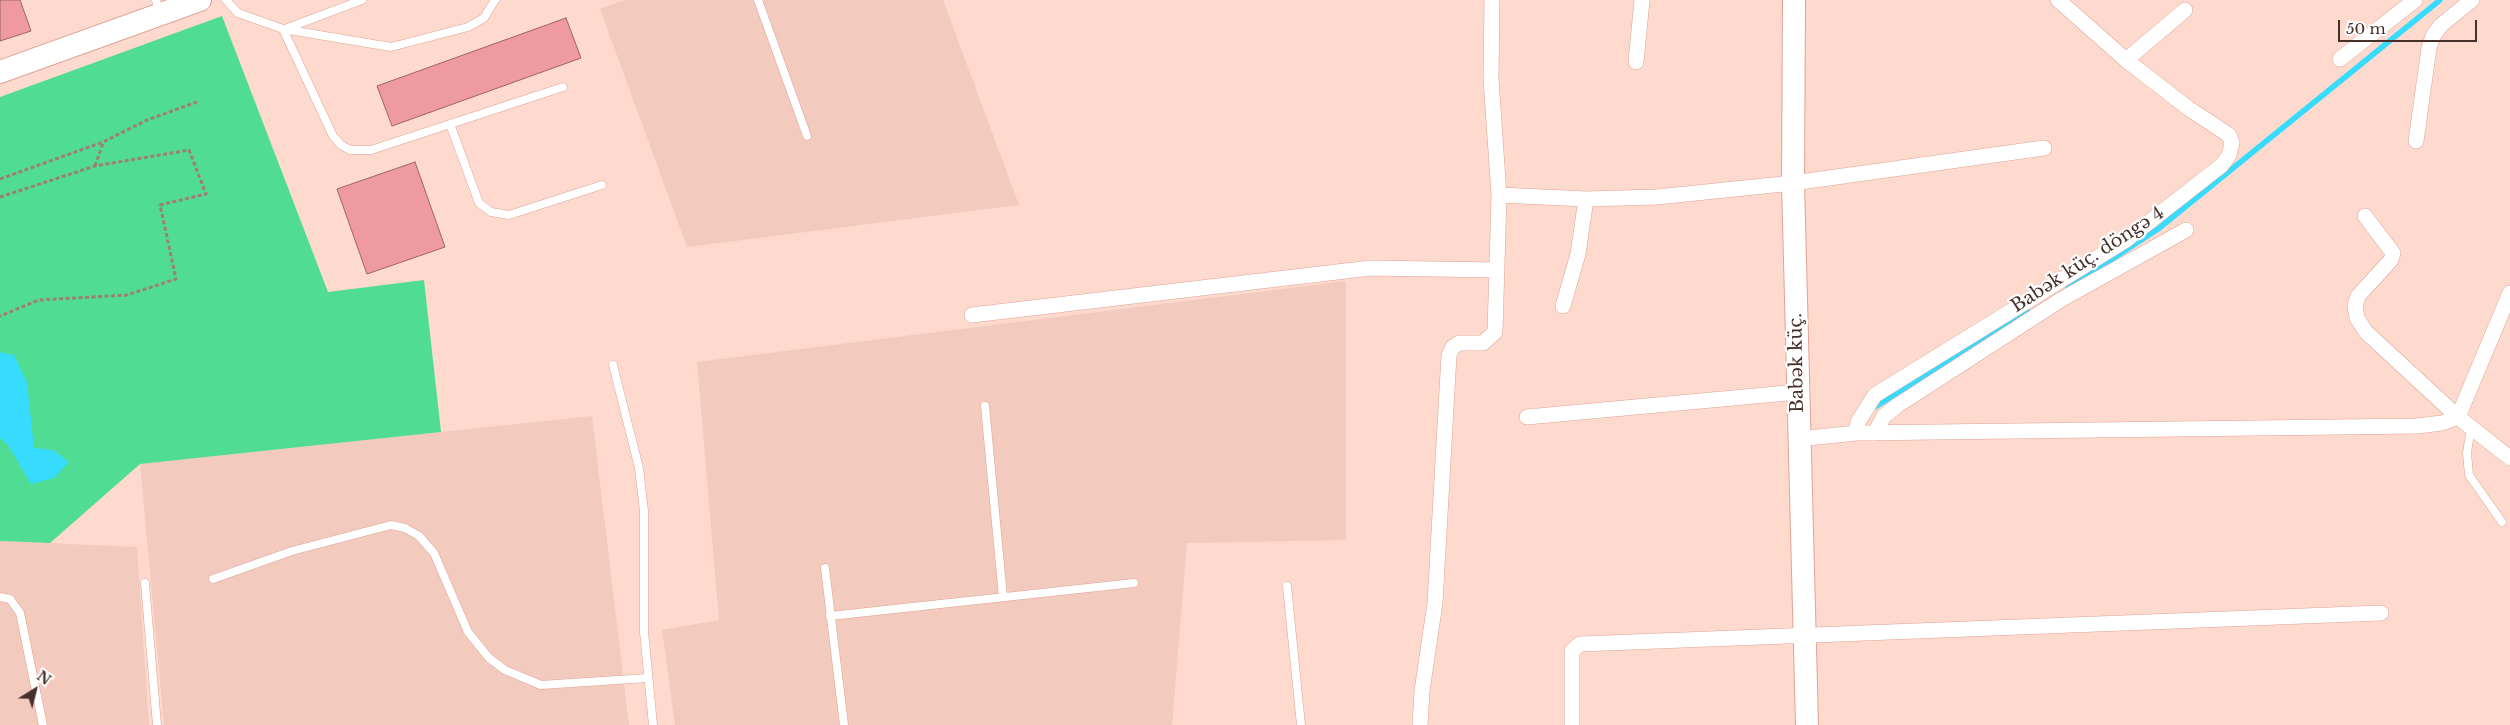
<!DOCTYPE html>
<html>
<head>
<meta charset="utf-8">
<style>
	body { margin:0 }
	#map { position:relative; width:2510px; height:725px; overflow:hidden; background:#fed9ce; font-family:"Libre Baskerville",serif }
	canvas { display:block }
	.north { position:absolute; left:10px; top:665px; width:50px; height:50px; -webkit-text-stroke:4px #fff; paint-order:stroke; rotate:36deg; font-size:14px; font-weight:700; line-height:20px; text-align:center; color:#48302a }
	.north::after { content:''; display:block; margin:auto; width:18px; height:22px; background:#48302a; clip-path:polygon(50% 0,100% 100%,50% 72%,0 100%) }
	.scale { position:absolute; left:2338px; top:20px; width:139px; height:22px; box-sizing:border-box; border:2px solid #48302a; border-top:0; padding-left:6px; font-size:15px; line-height:18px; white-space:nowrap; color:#48302a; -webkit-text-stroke:4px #fff; paint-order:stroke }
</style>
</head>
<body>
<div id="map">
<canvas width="2510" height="725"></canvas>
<div class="north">N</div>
<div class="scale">50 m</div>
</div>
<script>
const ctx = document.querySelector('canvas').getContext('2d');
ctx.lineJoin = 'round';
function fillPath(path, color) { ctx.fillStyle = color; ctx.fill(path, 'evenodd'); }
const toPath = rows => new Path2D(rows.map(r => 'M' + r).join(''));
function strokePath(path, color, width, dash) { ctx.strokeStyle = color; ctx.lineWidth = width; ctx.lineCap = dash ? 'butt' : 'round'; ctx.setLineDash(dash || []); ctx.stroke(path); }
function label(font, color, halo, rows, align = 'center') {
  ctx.font = font + ' "Libre Baskerville",serif'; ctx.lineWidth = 4.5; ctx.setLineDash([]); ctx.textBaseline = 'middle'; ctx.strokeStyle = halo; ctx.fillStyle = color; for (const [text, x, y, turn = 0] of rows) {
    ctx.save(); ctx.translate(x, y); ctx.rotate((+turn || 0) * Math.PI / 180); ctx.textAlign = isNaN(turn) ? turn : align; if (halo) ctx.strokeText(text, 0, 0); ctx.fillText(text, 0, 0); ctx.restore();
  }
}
const built = toPath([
	[625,0,943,0,1019,205,687,247,600,9],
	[1346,281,1346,540,1187,543,1172,725,675,725,662,630,719,620,697,362],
	[592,416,629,725,164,725,140,464],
	[0,541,137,547,149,725,0,725]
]);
const green = toPath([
	[222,16,328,292,424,280,441,432,140,464,50,543,0,541,0,97]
]);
const water = toPath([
	[0,352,14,355,27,383,34,448,53,450,69,462,54,478,31,484,8,445,0,438]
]);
const stream = toPath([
	[2068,288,2158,229,2440,0],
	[1875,407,2028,312]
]);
const building = toPath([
	[0,0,20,0,31,31,0,41,0,0],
	[566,18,581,58,392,126,377,86,566,18],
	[415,162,445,247,367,274,337,189,415,162]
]);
const path = toPath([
	[95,166,103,143],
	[0,179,103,142,147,120,197,102],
	[0,197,95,166,189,150,206,194,160,205,176,279,127,295,39,300,0,316]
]);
const service = toPath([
	[156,0,159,13],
	[226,0,238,13,283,29,333,136,341,145,350,150,371,150,563,87],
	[758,0,807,136],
	[283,29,391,47,468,27,484,18,495,0],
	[285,29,362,0],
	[450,124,479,203,491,212,509,215,602,185],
	[613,365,639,468,644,511,644,632,653,725],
	[985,406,1003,597],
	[2471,427,2467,453,2469,475,2502,522],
	[825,568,844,725],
	[213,579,292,551,391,525,405,528,419,536,434,553,468,632,489,658,505,670,541,685,648,678],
	[145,583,157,725],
	[1287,586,1301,725],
	[0,597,10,599,20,613,43,725],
	[830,616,1134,583]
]);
const minor = toPath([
	[2340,59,2415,0],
	[2126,60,2185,10],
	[1636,62,1642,0],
	[2416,141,2429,48,2433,36,2441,25,2472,0],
	[1499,195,1586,199,1657,197,1793,183,2044,148],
	[2510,293,2458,417,2510,458],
	[1563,306,1578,254,1586,199],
	[972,315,1371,268,1496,270],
	[1527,417,1798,392],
	[1856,433,1858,422,1875,395,2126,240,2222,165,2229,155,2232,143,2229,135,2188,108,2126,60,2058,0],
	[1875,433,1884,416,1898,405,2062,299,2186,230],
	[1799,439,1856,433,2417,426,2442,423,2458,417,2366,332,2357,318,2355,306,2358,296,2391,260,2393,253,2365,216],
	[1420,725,1422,691,1435,603,1449,355,1453,347,1459,343,1483,343,1495,332,1499,195,1491,79,1492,0],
	[1572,725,1572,651,1580,644,2381,613]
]);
const secondary = toPath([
	[1794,0,1793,183,1807,725],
	[0,72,200,0]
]);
const streetNames = [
	["Babək küç. döngə 4",2088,260,-33],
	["Babək küç.",1797,363,-91]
];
fillPath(built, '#f2cabe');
fillPath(green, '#50dc92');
fillPath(water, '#37dbfe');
strokePath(stream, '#37dbfe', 5.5);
fillPath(building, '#ef9a9e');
strokePath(building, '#9b6366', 1);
strokePath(service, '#dda493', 9);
strokePath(minor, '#dda493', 16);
strokePath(secondary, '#dda493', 24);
strokePath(path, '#9d7f76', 3, [4, 2.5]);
strokePath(service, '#fff', 8);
strokePath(minor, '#fff', 15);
strokePath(secondary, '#fff', 22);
label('18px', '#48302a', '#fff', streetNames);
</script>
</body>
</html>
